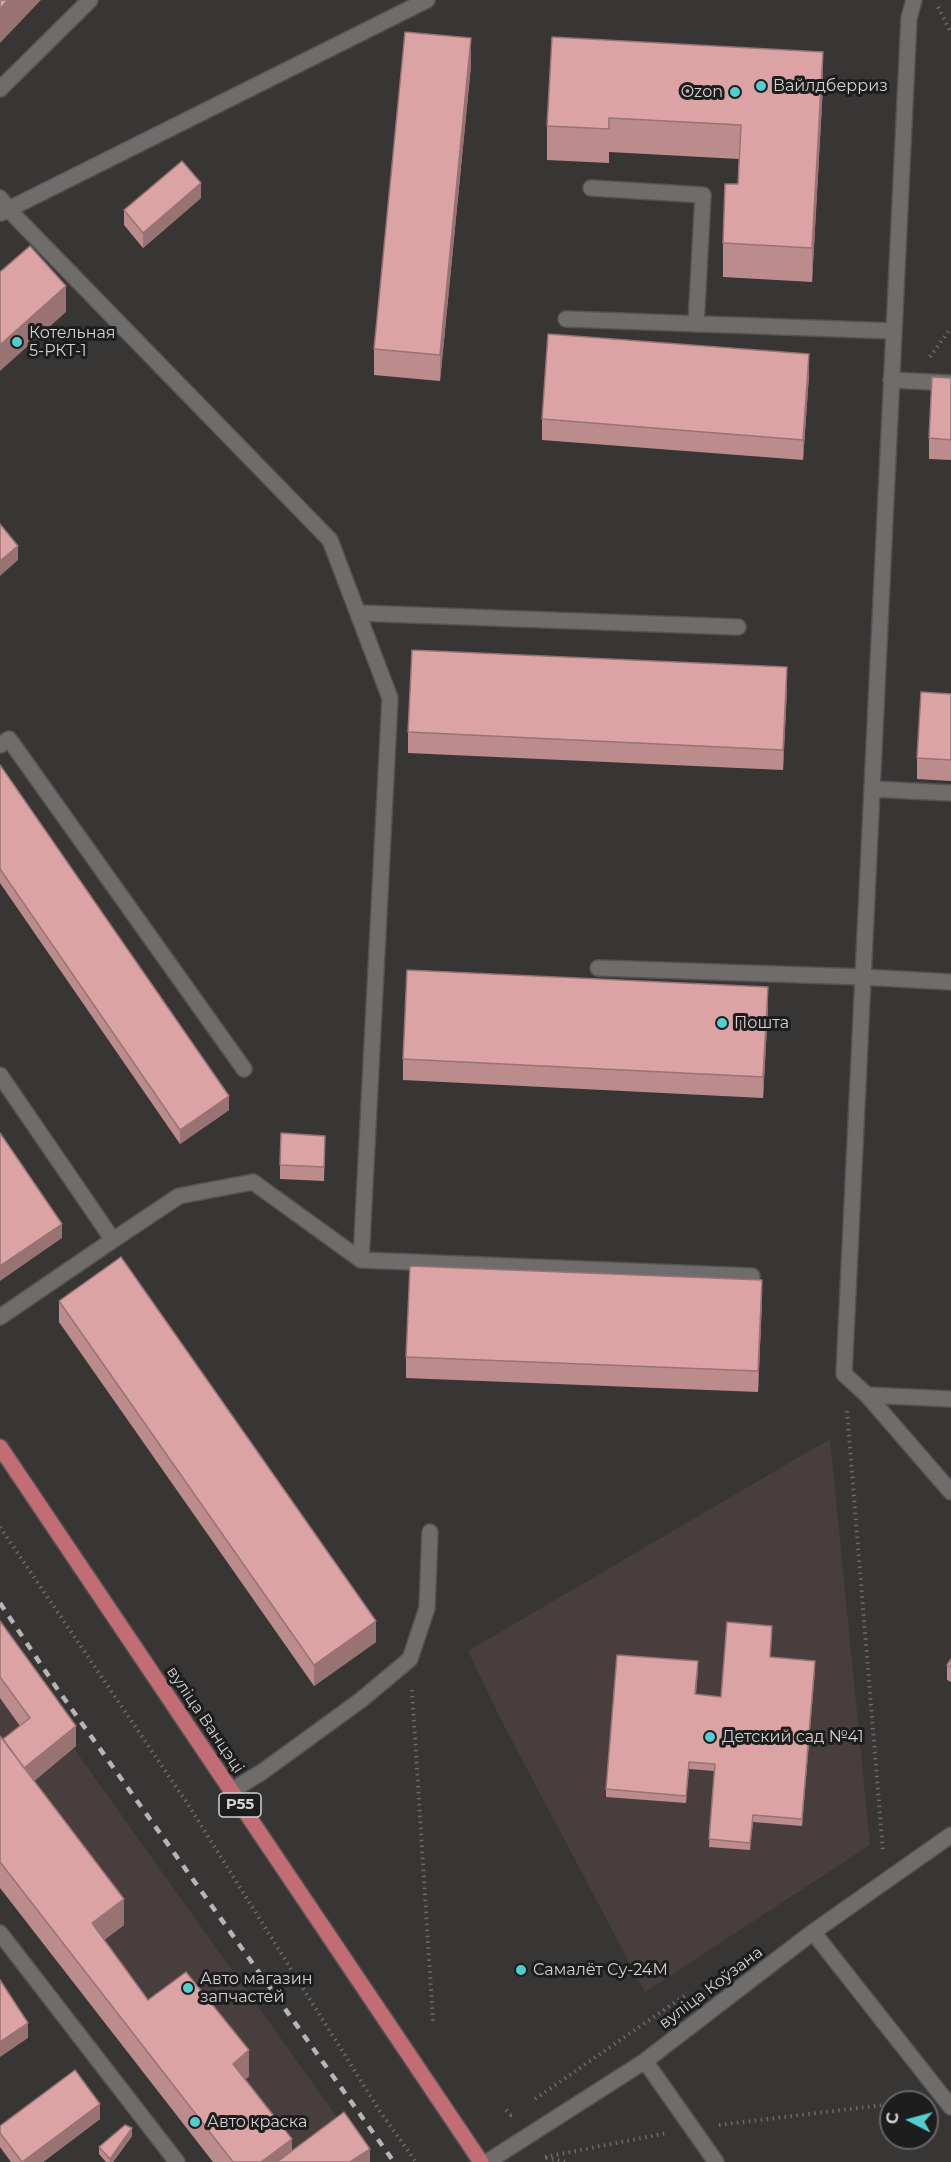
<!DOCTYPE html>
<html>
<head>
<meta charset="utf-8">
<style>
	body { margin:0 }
	#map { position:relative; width:951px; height:2162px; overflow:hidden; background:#383535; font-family:Montserrat,sans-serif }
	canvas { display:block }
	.north { position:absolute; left:879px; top:2090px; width:60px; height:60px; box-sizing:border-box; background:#1e1d1d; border:2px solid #666565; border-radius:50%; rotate:276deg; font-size:16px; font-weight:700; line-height:24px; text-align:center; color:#d3d1d1 }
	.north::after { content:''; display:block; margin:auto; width:21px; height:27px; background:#52cdd0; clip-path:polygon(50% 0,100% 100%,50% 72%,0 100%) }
</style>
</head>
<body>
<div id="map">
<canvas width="951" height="2162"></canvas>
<div class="north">С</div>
</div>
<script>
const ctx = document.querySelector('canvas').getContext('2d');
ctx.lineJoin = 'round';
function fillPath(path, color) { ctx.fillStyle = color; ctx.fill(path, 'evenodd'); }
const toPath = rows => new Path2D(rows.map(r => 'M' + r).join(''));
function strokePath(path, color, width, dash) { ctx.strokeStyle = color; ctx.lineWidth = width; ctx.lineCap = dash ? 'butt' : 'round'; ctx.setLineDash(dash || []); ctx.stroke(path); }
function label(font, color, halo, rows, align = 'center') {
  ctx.font = font + ' Montserrat,sans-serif'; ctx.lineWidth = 6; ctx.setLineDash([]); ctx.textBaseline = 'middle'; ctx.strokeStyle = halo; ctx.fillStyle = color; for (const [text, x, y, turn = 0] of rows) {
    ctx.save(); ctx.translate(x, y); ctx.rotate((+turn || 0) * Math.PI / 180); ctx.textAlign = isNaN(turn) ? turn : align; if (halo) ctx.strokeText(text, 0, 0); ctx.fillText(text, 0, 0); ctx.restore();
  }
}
const built = toPath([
	[830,1439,870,1845,645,1992,500,1718,468,1651],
	[0,1645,369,2162,214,2162,0,1887]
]);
const path = toPath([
	[938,7,951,33],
	[930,357,951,328],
	[847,1411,883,1852],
	[0,1527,189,1806,381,2113,416,2162],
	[412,1690,433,2022],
	[535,2099,687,1994],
	[506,2110,511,2115,514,2113],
	[719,2125,891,2104],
	[545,2157,667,2133],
	[546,2158,567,2162]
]);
const minor = toPath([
	[914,0,909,18,844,1374,867,1395,951,1492],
	[0,89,90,0],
	[591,188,703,195,696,324],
	[0,198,9,210,330,540,390,698,361,1260],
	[1,213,427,0],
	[566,319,893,331],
	[891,380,951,383],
	[358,613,738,627],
	[0,745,9,739,244,1069],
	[872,789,951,793],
	[598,968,863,977,951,982],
	[0,1075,113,1240,0,1317],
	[113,1240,179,1196,253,1182,361,1260,752,1276],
	[867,1395,951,1399],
	[231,1791,262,1772,361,1700,410,1659,427,1608,430,1532],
	[813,1932,951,2107],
	[0,1933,177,2162],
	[645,2061,716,2162],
	[487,2162,645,2061,813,1932,951,1835]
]);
const major = toPath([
	[0,1447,481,2162]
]);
const rail = toPath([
	[0,1603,56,1687,394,2162]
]);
const wall = toPath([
	[471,65,440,381,374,375,374,349],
	[823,86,812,282,723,277,723,243,738,184,739,159,609,152,609,163,547,160,547,126],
	[201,198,143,248,124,225,124,210],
	[809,375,803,460,542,440,542,419],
	[951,378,951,460,929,459,929,438],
	[787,688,783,770,408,753,408,732],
	[951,694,951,781,917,779,917,758],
	[0,765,229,1110,180,1144,0,883],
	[768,1008,763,1098,403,1080,403,1059],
	[325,1150,324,1181,280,1179,280,1165],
	[59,1301,376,1642,314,1686,59,1322],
	[762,1301,758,1392,406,1378,406,1357],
	[0,1621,76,1746,34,1781,124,1925,104,1940,148,2000,249,2076,245,2080,292,2151,370,2162,213,2162,0,1888,0,1736,3,1739,20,1726,0,1698],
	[772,1633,770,1657,815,1669,802,1826,753,1822,750,1850,709,1847,714,1771,689,1769,686,1803,606,1797,606,1789,698,1669,696,1694,721,1697],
	[947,1665,951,1667,951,1682,947,1680],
	[100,2119,43,2162,11,2162,0,2147,0,2126],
	[132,2136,113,2162,106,2162,99,2154,99,2147]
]);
const shadedWall = toPath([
	[8,0,41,0,0,43,0,9],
	[471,38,471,65,440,381,440,355],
	[823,52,823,86,812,282,812,248],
	[201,183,201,198,143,248,143,233],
	[66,286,66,312,0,371,0,345],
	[809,354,809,375,803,460,803,440],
	[18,546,18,560,0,576,0,561],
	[787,667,787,688,783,770,783,750],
	[768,987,768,1008,763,1098,763,1077],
	[229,1096,229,1110,180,1144,180,1130],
	[62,1224,62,1238,0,1281,0,1266],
	[762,1280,762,1301,758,1392,758,1371],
	[376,1621,376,1642,314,1686,314,1665],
	[815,1661,815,1669,802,1826,802,1819],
	[76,1726,76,1746,22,1791,22,1770],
	[124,1899,124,1925,92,1949,92,1923],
	[28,2023,28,2038,0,2057,0,2042],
	[249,2050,249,2076,233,2090,233,2064],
	[100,2104,100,2119,43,2162,23,2162],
	[132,2128,132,2136,113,2162,110,2162,110,2159],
	[292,2139,292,2162,261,2162],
	[370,2149,370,2162,350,2162]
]);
const building = toPath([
	[0,0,8,0,0,9,0,0],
	[405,32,471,38,440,355,374,349,405,32],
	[552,37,823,52,812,248,723,243,725,184,738,184,741,125,609,118,609,129,547,126,552,37],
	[182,161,201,183,143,233,124,210,182,161],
	[30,246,66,286,0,345,0,272,30,246],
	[548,334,809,354,803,440,542,419,548,334],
	[932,377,951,378,951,440,929,438,932,377],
	[0,524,18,546,0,561,0,524],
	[412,650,787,667,783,750,408,732,412,650],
	[921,692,951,694,951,760,917,758,921,692],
	[0,765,229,1096,180,1130,0,869,0,765],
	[407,970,768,987,763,1077,403,1059,407,970],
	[0,1133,62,1224,0,1266,0,1133],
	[281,1133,325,1136,324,1167,280,1165,281,1133],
	[121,1257,376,1621,314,1665,59,1301,121,1257],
	[410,1266,762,1280,758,1371,406,1357,410,1266],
	[0,1621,76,1726,24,1768,3,1739,30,1718,0,1677,0,1621],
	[727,1622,772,1626,770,1657,815,1661,802,1819,753,1815,750,1843,709,1839,715,1764,689,1762,686,1796,606,1789,617,1655,698,1661,695,1694,721,1697,727,1622],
	[951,1659,951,1667,947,1665,951,1659],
	[0,1736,124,1899,92,1923,148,2000,186,1972,249,2050,233,2064,292,2139,261,2162,233,2162,0,1862,0,1736],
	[0,1980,28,2023,0,2042,0,1980],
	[75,2070,100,2104,22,2162,0,2133,0,2126,75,2070],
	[344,2112,370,2149,350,2162,277,2162,344,2112],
	[125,2125,132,2128,110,2159,99,2147,125,2125]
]);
const markers = [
	[761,86,6,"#52cdd0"],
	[735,92,6,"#52cdd0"],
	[17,342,6,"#52cdd0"],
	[722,1023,6,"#52cdd0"],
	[710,1737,6,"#52cdd0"],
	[521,1970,6,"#52cdd0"],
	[188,1988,6,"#52cdd0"],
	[195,2122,6,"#52cdd0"]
];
const shields = [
	[240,1805,42]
];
const shieldNames = [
	["Р55",240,1805]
];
const poiNames = [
	["Вайлдберриз",773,86],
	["Ozon",723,92,"right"],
	["Котельная",29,333],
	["5-РКТ-1",29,351],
	["Пошта",734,1023],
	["Детский сад №41",722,1737],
	["Самалёт Су-24М",533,1970],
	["Авто магазин",200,1979],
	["запчастей",200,1997],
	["Авто краска",207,2122]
];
const streetNames = [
	["вуліца Ванцэці",205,1720,56],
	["вуліца Коўзана",711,1988,-37]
];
fillPath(built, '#483e3e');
strokePath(minor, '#555252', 18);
strokePath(major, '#555252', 18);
strokePath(path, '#6d6a6a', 4, [1.5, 4.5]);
strokePath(minor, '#6f6c6c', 15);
strokePath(major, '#c26c73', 15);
strokePath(rail, '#b6b4b4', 4.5, [8, 8]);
fillPath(wall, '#bc8c8d');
fillPath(shadedWall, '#997273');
fillPath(building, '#dba3a4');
strokePath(building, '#997273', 1.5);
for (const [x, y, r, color] of markers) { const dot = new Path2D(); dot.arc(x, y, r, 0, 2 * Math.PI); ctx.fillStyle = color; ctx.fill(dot); strokePath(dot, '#1e1d1d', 2); }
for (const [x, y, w] of shields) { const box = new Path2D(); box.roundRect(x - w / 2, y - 12, w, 24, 4.5); ctx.fillStyle = '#1e1d1d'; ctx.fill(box); strokePath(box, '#d3d1d1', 1.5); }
label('bold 15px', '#d3d1d1', null, shieldNames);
label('16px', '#d3d1d1', '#1e1d1d', poiNames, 'left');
label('16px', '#d3d1d1', '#1e1d1d', streetNames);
</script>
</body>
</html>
